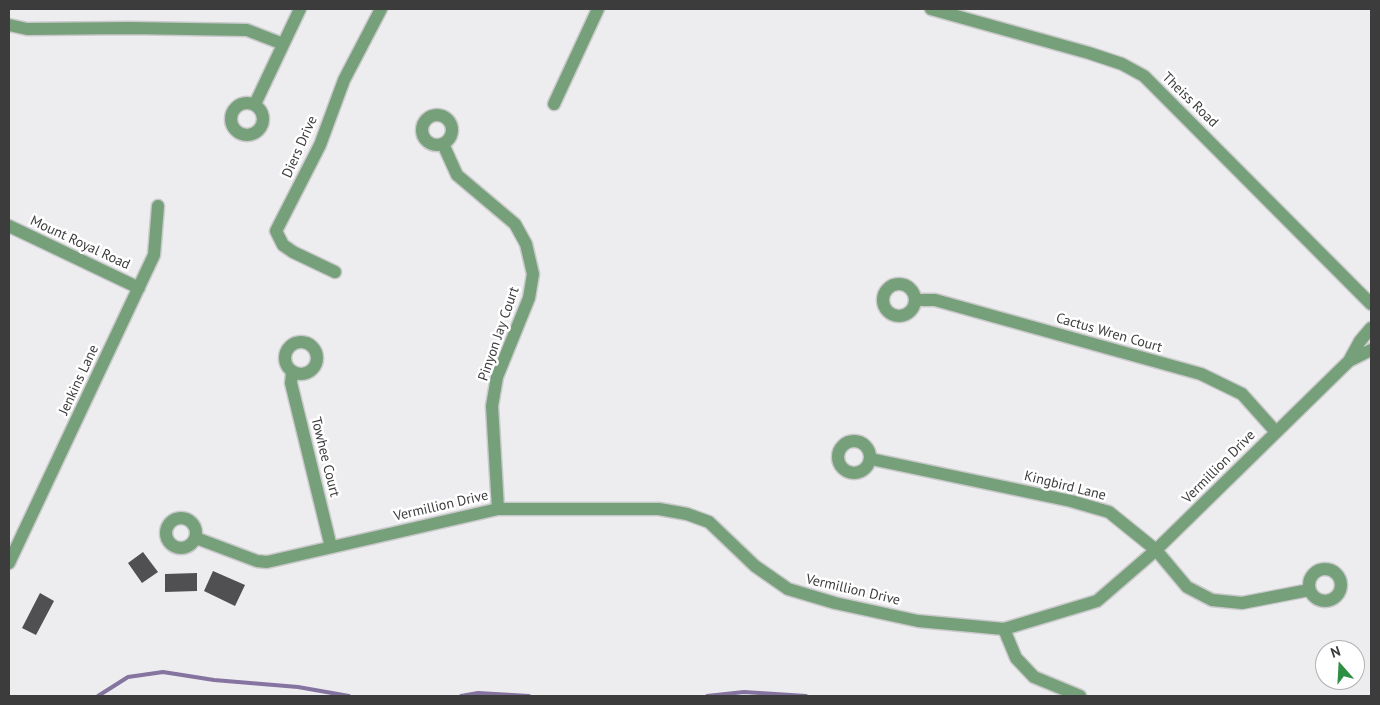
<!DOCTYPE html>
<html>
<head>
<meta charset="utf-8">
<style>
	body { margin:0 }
	#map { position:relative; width:1380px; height:705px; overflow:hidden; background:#edecef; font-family:"PT Sans",sans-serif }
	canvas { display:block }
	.frame { position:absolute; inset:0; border:10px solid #3c3c3d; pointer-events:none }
	.north { position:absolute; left:1315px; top:640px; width:50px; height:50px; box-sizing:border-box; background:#fff; border:1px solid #b1b1b1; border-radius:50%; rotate:341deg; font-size:14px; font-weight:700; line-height:20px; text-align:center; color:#3c3c3d }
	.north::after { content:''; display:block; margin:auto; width:18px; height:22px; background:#2d8f43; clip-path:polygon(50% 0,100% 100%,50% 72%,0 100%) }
</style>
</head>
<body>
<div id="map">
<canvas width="1380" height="705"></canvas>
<div class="frame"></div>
<div class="north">N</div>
</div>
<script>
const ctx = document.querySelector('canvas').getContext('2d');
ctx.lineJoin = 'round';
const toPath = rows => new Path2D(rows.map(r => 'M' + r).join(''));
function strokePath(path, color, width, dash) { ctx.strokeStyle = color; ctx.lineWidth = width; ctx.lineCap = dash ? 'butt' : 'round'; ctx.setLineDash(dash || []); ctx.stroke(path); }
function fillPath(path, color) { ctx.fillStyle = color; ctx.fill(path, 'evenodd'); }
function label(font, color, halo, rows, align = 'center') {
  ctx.font = font + ' "PT Sans",sans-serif'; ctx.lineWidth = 5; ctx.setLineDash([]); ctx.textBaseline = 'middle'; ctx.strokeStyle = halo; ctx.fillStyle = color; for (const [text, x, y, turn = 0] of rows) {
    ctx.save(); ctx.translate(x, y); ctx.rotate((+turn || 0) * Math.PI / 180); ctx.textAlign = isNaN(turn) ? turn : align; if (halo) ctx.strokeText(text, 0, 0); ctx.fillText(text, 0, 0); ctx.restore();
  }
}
const stream = toPath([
	[98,696,128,677,163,672,214,680,298,687,349,696],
	[461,696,478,693,529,696],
	[707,696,744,692,806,696]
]);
const building = toPath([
	[143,552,158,572,142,583,128,563],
	[213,571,245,585,235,606,204,591],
	[197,573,197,591,165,592,165,574],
	[40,593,54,601,36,635,22,628]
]);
const minor = toPath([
	[931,9,1089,53,1122,64,1144,76,1371,304],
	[9,25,27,29,130,28,247,30,283,44],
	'231 119a16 16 0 1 1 32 0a16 16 0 1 1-32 0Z',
	[255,104,300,9],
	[554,104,598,9],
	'422 130a15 15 0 1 1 30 0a15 15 0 1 1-30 0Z',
	[443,144,457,175,515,224,526,244,533,274,529,298,497,377,492,406,498,509],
	[9,226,139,288],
	[335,272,293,252,283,245,276,231,320,145,344,80,381,9],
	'883 300a16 16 0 1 1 32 0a16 16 0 1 1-32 0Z',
	[916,300,935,300,1201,374,1242,394,1276,432],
	'285 358a16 16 0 1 1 32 0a16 16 0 1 1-32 0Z',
	[1349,361,1371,350],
	[292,373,291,383,331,547],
	'838 457a16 16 0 1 1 32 0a16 16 0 1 1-32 0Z',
	[871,459,1071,501,1109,512,1156,550,1187,587,1212,600,1242,603,1309,590],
	'166 533a15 15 0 1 1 30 0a15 15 0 1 1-30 0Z',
	[196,538,257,561,267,562,498,509,659,509,687,514,709,522,755,566,788,589,835,603,918,621,1004,629,1097,601,1156,550,1349,361,1360,341,1371,328],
	[9,563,154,255,158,206],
	'1309 585a16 16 0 1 1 32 0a16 16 0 1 1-32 0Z',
	[1004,629,1016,658,1034,677,1080,696]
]);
const streetNames = [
	["Theiss Road",1190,100,44],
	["Diers Drive",300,147,-66],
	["Mount Royal Road",80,243,25],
	["Cactus Wren Court",1109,333,16],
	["Pinyon Jay Court",499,334,-71],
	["Jenkins Lane",79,380,-65],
	["Towhee Court",325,457,76],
	["Vermillion Drive",1219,467,-45],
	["Kingbird Lane",1065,486,14],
	["Vermillion Drive",441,506,-13],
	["Vermillion Drive",853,590,13]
];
strokePath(stream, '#8573a0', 4);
fillPath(building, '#504f51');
strokePath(minor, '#cac9cb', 15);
strokePath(minor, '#76a07a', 12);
label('14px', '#3c3c3d', '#fff', streetNames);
</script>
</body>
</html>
